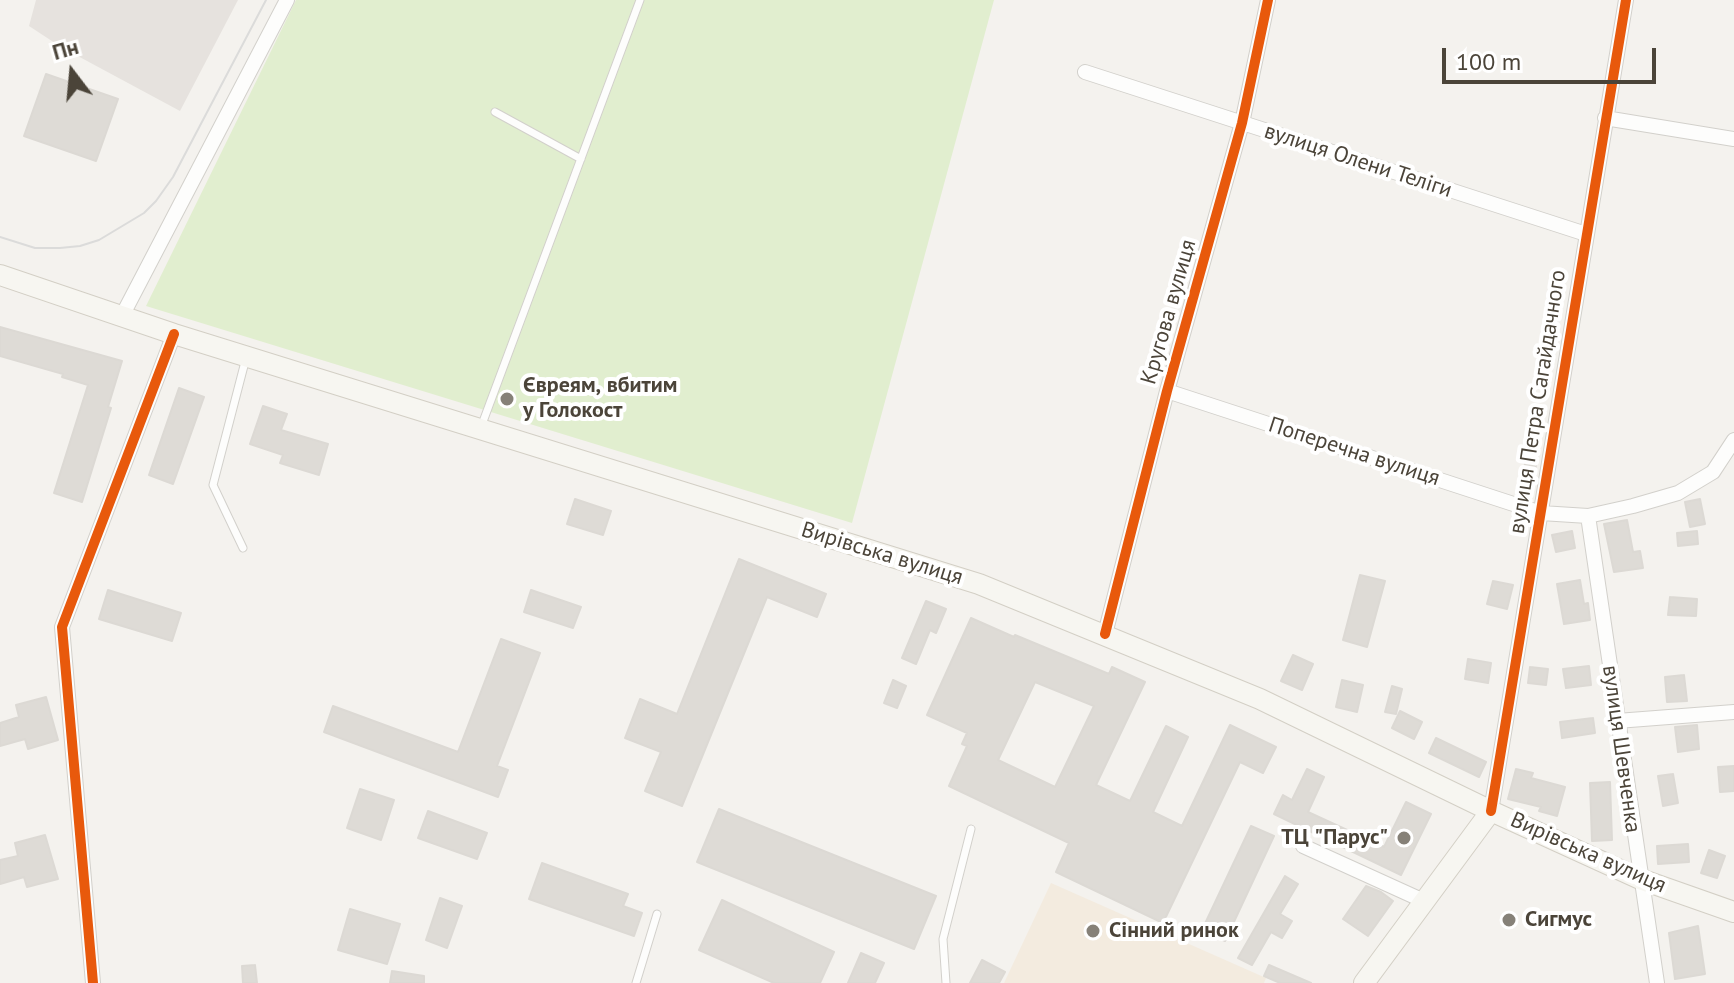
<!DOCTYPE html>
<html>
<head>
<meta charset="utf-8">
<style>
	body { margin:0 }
	#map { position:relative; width:1734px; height:983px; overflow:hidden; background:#f4f2ee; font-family:"PT Sans",sans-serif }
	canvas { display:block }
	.north { position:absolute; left:32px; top:32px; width:80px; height:80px; -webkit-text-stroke:6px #fff; paint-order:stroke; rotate:344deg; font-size:22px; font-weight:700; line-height:32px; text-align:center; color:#4b4439 }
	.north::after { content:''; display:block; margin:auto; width:28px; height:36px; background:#4b4439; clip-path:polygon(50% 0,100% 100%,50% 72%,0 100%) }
	.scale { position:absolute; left:1442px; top:48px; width:214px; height:36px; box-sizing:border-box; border:4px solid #4b4439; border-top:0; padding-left:10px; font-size:24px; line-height:28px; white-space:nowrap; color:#4b4439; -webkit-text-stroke:6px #fff; paint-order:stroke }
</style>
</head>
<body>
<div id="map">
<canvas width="1734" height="983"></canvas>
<div class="north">Пн</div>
<div class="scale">100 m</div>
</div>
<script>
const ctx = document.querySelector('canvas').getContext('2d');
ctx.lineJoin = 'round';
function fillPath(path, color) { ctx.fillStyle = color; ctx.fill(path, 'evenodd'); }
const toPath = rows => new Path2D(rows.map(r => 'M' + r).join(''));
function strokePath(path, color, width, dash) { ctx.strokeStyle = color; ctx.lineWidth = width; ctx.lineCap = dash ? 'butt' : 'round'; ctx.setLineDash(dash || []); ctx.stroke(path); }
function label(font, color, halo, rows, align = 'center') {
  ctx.font = font + ' "PT Sans",sans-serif'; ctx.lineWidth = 8; ctx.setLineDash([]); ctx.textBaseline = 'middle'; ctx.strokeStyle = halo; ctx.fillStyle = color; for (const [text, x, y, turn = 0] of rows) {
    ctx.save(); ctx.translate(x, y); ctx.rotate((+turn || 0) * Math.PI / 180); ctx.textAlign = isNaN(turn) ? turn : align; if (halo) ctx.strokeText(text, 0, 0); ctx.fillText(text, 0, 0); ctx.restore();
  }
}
const commercial = toPath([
	[1051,883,1266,978,1264,983,1004,983]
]);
const industrial = toPath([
	[36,0,238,0,180,111,61,47,29,26]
]);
const green = toPath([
	[296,0,994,0,852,523,146,306]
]);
const building = toPath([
	[46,74,118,99,96,161,24,136,46,74],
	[0,327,122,361,108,407,111,408,82,502,54,493,88,385,62,377,63,374,0,356,0,327],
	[179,388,204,397,173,484,149,475,179,388],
	[263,406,287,414,281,430,328,444,319,475,280,463,283,455,250,444,263,406],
	[1530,429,1541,431,1532,492,1521,491,1530,429],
	[575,499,611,511,603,535,567,524,575,499],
	[1700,499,1705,524,1690,527,1685,502,1700,499],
	[1627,520,1633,552,1640,551,1643,568,1614,572,1604,524,1627,520],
	[1572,531,1575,548,1556,552,1552,535,1572,531],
	[1697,531,1698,544,1678,546,1677,533,1697,531],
	[739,559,826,594,817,617,767,597,682,806,645,791,661,752,625,738,640,699,677,714,739,559],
	[1360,575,1385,581,1367,647,1343,640,1360,575],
	[1580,580,1584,604,1588,603,1590,620,1564,624,1557,584,1580,580],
	[1493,581,1513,585,1507,609,1487,604,1493,581],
	[108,590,181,613,172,641,99,619,108,590],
	[531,590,581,607,573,628,524,612,531,590],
	[1670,597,1697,599,1696,616,1668,615,1670,597],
	[926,601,946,609,936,633,930,630,916,664,902,658,926,601],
	[971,618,1014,637,1015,635,1109,674,1112,667,1145,682,1096,785,1130,801,1166,726,1188,737,1153,812,1182,826,1230,725,1276,747,1263,773,1240,762,1163,923,1056,872,1069,843,949,786,967,746,962,744,967,733,927,715,971,618],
	[1035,682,1094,706,1055,787,998,760,1035,682],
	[501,639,540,653,497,766,508,770,498,797,324,732,333,706,458,752,501,639],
	[1293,655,1313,664,1302,690,1281,681,1293,655],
	[1468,659,1491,663,1488,683,1465,679,1468,659],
	[1589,666,1591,685,1566,688,1563,669,1589,666],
	[1530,667,1548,669,1546,685,1528,683,1530,667],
	[1684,675,1687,701,1667,702,1665,677,1684,675],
	[893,680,906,686,897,708,884,703,893,680],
	[1342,680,1363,685,1357,712,1336,707,1342,680],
	[1392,686,1402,689,1396,714,1385,712,1392,686],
	[46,697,58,740,28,749,25,739,0,746,0,723,19,717,16,705,46,697],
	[1400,711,1422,722,1414,739,1392,728,1400,711],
	[1593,718,1595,733,1562,738,1560,722,1593,718],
	[1697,725,1699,749,1678,752,1675,727,1697,725],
	[1436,738,1486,762,1479,777,1429,753,1436,738],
	[1734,766,1734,791,1720,792,1718,767,1734,766],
	[1307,769,1324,777,1308,812,1384,847,1406,802,1431,814,1401,875,1274,814,1283,795,1292,800,1307,769],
	[1516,769,1533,773,1531,778,1565,787,1557,816,1539,811,1541,807,1508,799,1516,769],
	[1673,774,1678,803,1663,806,1658,776,1673,774],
	[1610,782,1612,840,1592,841,1590,783,1610,782],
	[360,789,394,800,381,840,347,828,360,789],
	[719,809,936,896,914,949,697,862,719,809],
	[428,811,487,833,477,859,418,838,428,811],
	[1251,826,1274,836,1225,941,1202,930,1251,826],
	[45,835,58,879,27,887,24,877,0,884,0,860,18,856,15,843,45,835],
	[1688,844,1689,862,1658,864,1657,846,1688,844],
	[1709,850,1725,856,1717,878,1701,873,1709,850],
	[542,863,628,894,623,906,642,913,634,936,529,899,542,863],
	[1285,876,1298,884,1280,914,1292,921,1282,938,1271,932,1252,965,1238,958,1285,876],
	[1366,886,1381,892,1393,901,1368,936,1343,919,1366,886],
	[440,898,462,906,447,948,426,940,440,898],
	[722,900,834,952,820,983,774,983,699,950,722,900],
	[350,909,400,924,387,964,338,950,350,909],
	[1698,926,1705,974,1675,979,1669,933,1698,926],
	[861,953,884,963,875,983,848,983,861,953],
	[982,960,1005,972,999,983,970,983,982,960],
	[255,965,257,983,243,983,242,966,255,965],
	[1269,965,1311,983,1280,983,1264,976,1269,965],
	[392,971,424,976,424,983,390,983,392,971]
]);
const service = toPath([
	[495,112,581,159],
	[481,427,640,0],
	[243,548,213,485,246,358],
	[636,983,657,914],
	[946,983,943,939,971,829]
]);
const minor = toPath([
	[1085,72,1586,234],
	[1605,118,1734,139],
	[122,316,287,0],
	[1167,391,1541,513,1588,516,1633,506,1678,493,1713,472,1734,440],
	[1588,516,1657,983],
	[1105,634,1167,391,1242,123,1268,0],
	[1617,721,1734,712],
	[1491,811,1626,0],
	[1303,846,1424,901],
	[93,983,62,627,174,334]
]);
const secondary = toPath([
	[0,275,174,334,979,584,1260,699,1491,811,1640,879,1734,912],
	[1364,983,1491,811]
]);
const tram = toPath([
	[0,237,35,248,60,248,80,246,99,240,144,213,156,201,173,177,266,0]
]);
const cycleway = toPath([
	[1105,634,1167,391,1242,123,1268,0],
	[1491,811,1626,0],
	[93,983,62,627,174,334]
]);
const markers = [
	[507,399,8,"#868178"],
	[1404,838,8,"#868178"],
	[1509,920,8,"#868178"],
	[1093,931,8,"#868178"]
];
const streetNames = [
	["вулиця Олени Теліги",1358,161,18],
	["Кругова вулиця",1169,312,-74],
	["вулиця Петра Сагайдачного",1538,402,-81],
	["Поперечна вулиця",1354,452,18],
	["Вирівська вулиця",882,554,17],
	["вулиця Шевченка",1621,749,82],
	["Вирівська вулиця",1588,853,24]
];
const poiNames = [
	["Євреям, вбитим",523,386],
	["у Голокост",523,411],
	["ТЦ \"Парус\"",1388,838,"right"],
	["Сигмус",1525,920],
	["Сінний ринок",1109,931]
];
fillPath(commercial, '#f3ebdf');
fillPath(industrial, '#e6e2de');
fillPath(green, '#e1eecf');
fillPath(building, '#dedbd6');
strokePath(building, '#dcd9d4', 2);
strokePath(service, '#d2d0cb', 9);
strokePath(minor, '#d2d0cb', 16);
strokePath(secondary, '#d3cfc5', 22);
strokePath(service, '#fdfdfc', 7);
strokePath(minor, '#fdfdfc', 14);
strokePath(secondary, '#f7f6f1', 20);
strokePath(tram, '#dbdbda', 2);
strokePath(cycleway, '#e8590c', 10);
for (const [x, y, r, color] of markers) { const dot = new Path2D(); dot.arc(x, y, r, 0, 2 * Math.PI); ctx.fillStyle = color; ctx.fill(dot); strokePath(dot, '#fff', 3); }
label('22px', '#4b4439', '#fff', streetNames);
label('bold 22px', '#4b4439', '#fff', poiNames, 'left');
</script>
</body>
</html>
